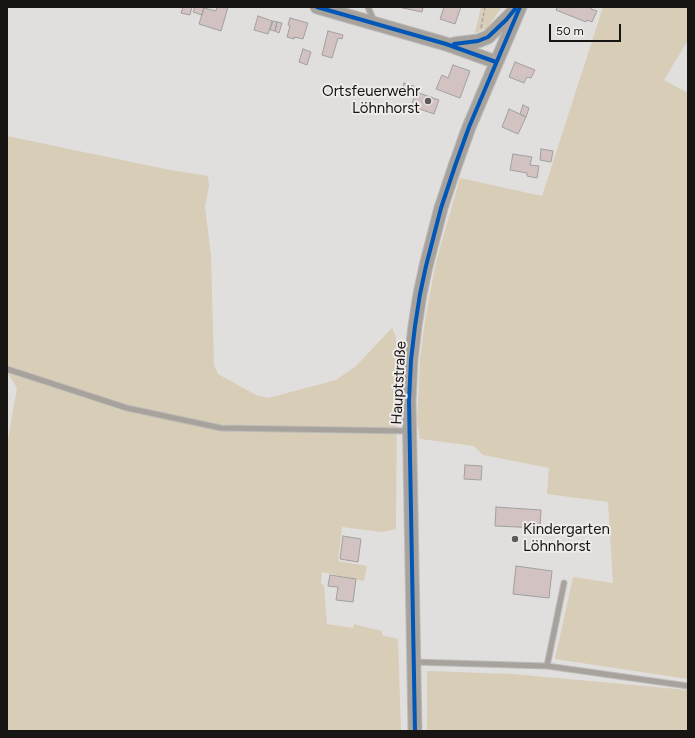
<!DOCTYPE html>
<html>
<head>
<meta charset="utf-8">
<style>
	body { margin:0 }
	#map { position:relative; width:695px; height:738px; overflow:hidden; background:#e1dfde; font-family:Figtree,sans-serif }
	canvas { display:block }
	.frame { position:absolute; inset:0; border:8px solid #161514; pointer-events:none }
	.scale { position:absolute; left:549px; top:24px; width:72px; height:18px; box-sizing:border-box; border:2px solid #161514; border-top:0; padding-left:5px; font-size:12px; line-height:14px; white-space:nowrap; color:#161514; -webkit-text-stroke:3px #efebea; paint-order:stroke }
</style>
</head>
<body>
<div id="map">
<canvas width="695" height="738"></canvas>
<div class="frame"></div>
<div class="scale">50 m</div>
</div>
<script>
const ctx = document.querySelector('canvas').getContext('2d');
ctx.lineJoin = 'round';
function fillPath(path, color) { ctx.fillStyle = color; ctx.fill(path, 'evenodd'); }
const toPath = rows => new Path2D(rows.map(r => 'M' + r).join(''));
function strokePath(path, color, width, dash) { ctx.strokeStyle = color; ctx.lineWidth = width; ctx.lineCap = dash ? 'butt' : 'round'; ctx.setLineDash(dash || []); ctx.stroke(path); }
function label(font, color, halo, rows, align = 'center') {
  ctx.font = font + ' Figtree,sans-serif'; ctx.lineWidth = 4; ctx.setLineDash([]); ctx.textBaseline = 'middle'; ctx.strokeStyle = halo; ctx.fillStyle = color; for (const [text, x, y, turn = 0] of rows) {
    ctx.save(); ctx.translate(x, y); ctx.rotate((+turn || 0) * Math.PI / 180); ctx.textAlign = isNaN(turn) ? turn : align; if (halo) ctx.strokeText(text, 0, 0); ctx.fillText(text, 0, 0); ctx.restore();
  }
}
const green = toPath([
	[481,7,502,7,487,28,475,33],
	[603,7,688,7,688,40,664,80,688,93,688,679,555,659,573,577,613,583,608,502,547,494,549,468,483,455,474,446,420,439,417,422,420,359,425,320,436,262,460,178,542,196],
	[7,136,165,169,208,176,209,186,205,207,211,256,214,365,218,374,256,395,268,398,336,380,356,366,392,328,396,337,397,386,396,529,382,532,342,527,338,561,367,566,364,581,322,572,321,584,324,585,327,624,353,628,354,624,382,631,382,635,398,639,401,731,7,731,7,445,17,388,7,372],
	[427,671,513,674,688,690,688,731,427,731]
]);
const building = toPath([
	[183,7,192,7,190,15,181,13,183,7],
	[195,7,204,7,202,15,193,12,195,7],
	[217,7,228,7,221,31,199,24,204,8,216,11,217,7],
	[398,7,423,7,422,12,398,7],
	[444,7,461,7,455,24,440,19,444,7],
	[557,7,592,7,591,9,597,11,592,22,587,20,586,22,556,10,557,7],
	[258,16,272,21,268,34,254,30,258,16],
	[290,18,308,23,303,39,294,37,294,39,287,37,290,26,288,25,290,18],
	[273,21,277,22,275,31,270,30,273,21],
	[277,22,282,23,279,33,275,31,277,22],
	[328,31,343,35,342,39,338,38,332,58,322,55,328,31],
	[303,49,311,52,307,65,299,62,303,49],
	[515,62,535,70,531,78,527,77,524,83,509,77,515,62],
	[453,65,470,71,460,98,436,89,442,75,448,78,453,65],
	[404,83,416,87,414,93,403,89,404,83],
	[416,92,439,100,434,114,411,106,416,92],
	[523,105,529,108,526,117,520,114,523,105],
	[509,109,526,117,518,134,502,127,509,109],
	[541,149,553,151,551,162,540,160,541,149],
	[513,154,532,157,530,165,539,166,537,178,527,176,527,173,510,170,513,154],
	[465,465,482,466,481,480,464,479,465,465],
	[496,507,541,510,540,528,495,526,496,507],
	[343,536,361,539,358,562,340,559,343,536],
	[516,566,552,571,549,598,513,594,516,566],
	[330,575,356,579,353,602,336,600,338,587,328,586,330,575]
]);
const path = toPath([
	[481,28,485,7]
]);
const service = toPath([
	[368,7,374,21],
	[7,369,127,408,221,428,409,431],
	[414,662,547,666,688,686],
	[547,666,564,583]
]);
const tertiary = toPath([
	[317,7,446,44,496,62],
	[454,44,478,41,488,37,514,11],
	[415,731,409,401,411,360,415,326,420,294,426,266,441,208,455,166,469,127,520,7]
]);
const cycleway = toPath([
	[317,7,446,44,496,62],
	[454,44,478,41,488,37,506,20,515,9],
	[415,731,409,401,411,360,415,326,420,294,426,266,441,208,455,166,469,127,520,7]
]);
const markers = [
	[428,101,4,"#5d5c5b"],
	[515,539,4,"#5d5c5b"]
];
const poiNames = [
	["Ortsfeuerwehr",420,92],
	["Löhnhorst",420,109],
	["Kindergarten",523,530,"left"],
	["Löhnhorst",523,547,"left"]
];
const streetNames = [
	["Hauptstraße",399,383,-87]
];
fillPath(green, '#d8cdb6');
fillPath(building, '#d2c2c1');
strokePath(building, '#a1a09f', 1);
strokePath(service, '#bcbbba', 7);
strokePath(tertiary, '#bcbbba', 15);
strokePath(path, '#aaa6a2', 1.5, [4, 2]);
strokePath(service, '#a8a29c', 5);
strokePath(tertiary, '#a8a29c', 13);
strokePath(cycleway, '#0057b8', 4);
for (const [x, y, r, color] of markers) { const dot = new Path2D(); dot.arc(x, y, r, 0, 2 * Math.PI); ctx.fillStyle = color; ctx.fill(dot); strokePath(dot, '#efebea', 1.5); }
label('15px', '#161514', '#efebea', poiNames, 'right');
label('15px', '#161514', '#efebea', streetNames);
</script>
</body>
</html>
